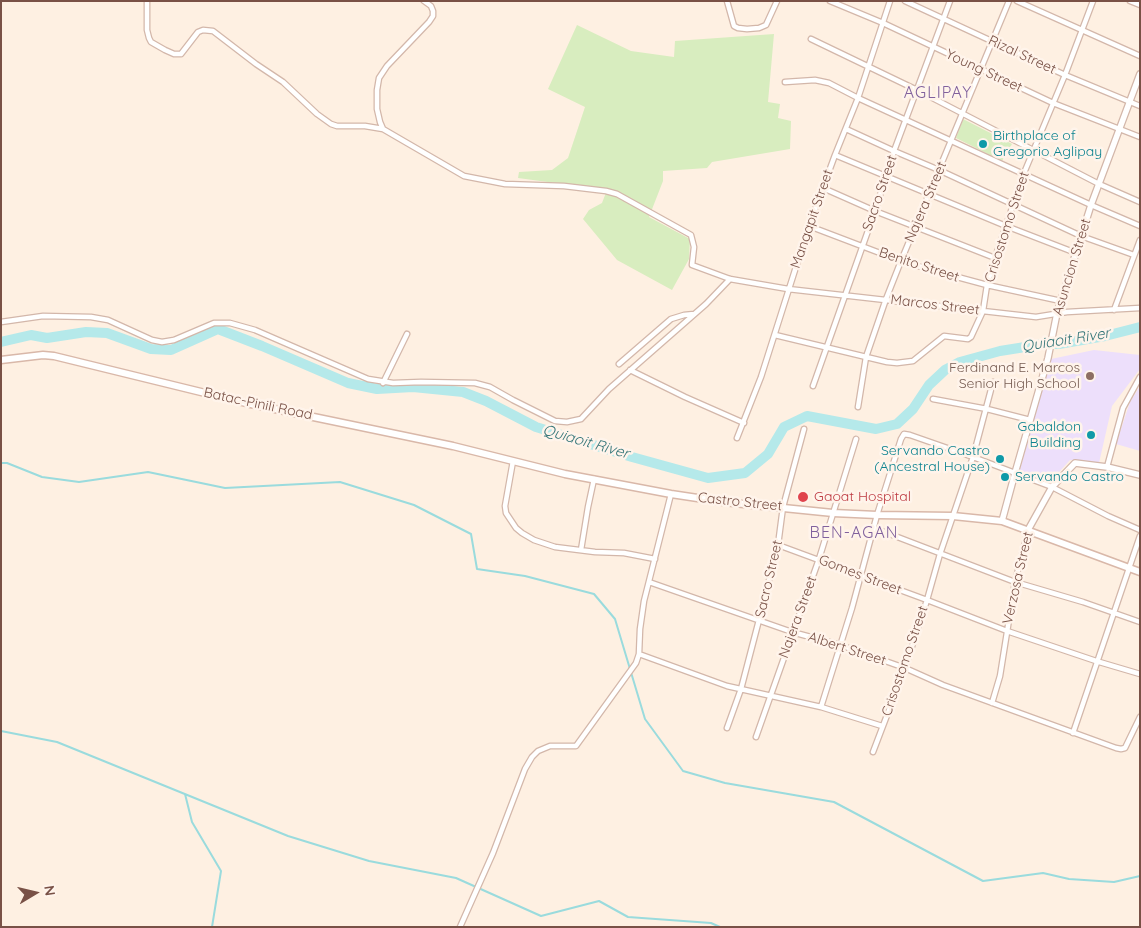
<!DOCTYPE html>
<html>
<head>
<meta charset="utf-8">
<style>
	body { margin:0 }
	#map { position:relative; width:1141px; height:928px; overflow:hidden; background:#fef0e2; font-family:Quicksand,sans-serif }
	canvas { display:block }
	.frame { position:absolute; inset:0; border:2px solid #795146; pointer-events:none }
	.north { position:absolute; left:10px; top:868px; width:50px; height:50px; -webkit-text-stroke:4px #fff4eb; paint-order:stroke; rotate:81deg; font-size:14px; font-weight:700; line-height:20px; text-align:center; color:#795146 }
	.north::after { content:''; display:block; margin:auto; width:18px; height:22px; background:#795146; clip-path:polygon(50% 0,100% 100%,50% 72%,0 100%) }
</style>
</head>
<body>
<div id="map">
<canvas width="1141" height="928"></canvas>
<div class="frame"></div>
<div class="north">N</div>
</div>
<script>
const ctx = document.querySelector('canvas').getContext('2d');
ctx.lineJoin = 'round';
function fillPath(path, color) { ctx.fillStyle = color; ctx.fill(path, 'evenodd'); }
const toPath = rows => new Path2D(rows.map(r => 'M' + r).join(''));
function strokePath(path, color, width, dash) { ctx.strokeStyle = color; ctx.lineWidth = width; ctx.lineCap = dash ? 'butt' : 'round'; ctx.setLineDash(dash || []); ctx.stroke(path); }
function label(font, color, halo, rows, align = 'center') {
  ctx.font = font + ' Quicksand,sans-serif'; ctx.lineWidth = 5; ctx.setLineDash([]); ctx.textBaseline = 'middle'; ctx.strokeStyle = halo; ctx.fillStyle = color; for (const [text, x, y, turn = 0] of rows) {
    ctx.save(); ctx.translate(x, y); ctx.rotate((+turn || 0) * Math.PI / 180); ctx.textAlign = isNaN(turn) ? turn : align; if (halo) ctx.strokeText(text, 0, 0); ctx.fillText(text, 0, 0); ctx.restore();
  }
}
const education = toPath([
	[1094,350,1140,355,1140,369,1112,406,1099,463,1070,460,1051,481,1019,473,1051,359],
	[1140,386,1140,451,1116,444,1130,402]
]);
const green = toPath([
	[577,25,631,51,674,57,675,41,774,34,768,102,780,104,778,118,791,121,790,149,712,162,707,168,663,171,663,181,649,217,690,239,689,259,672,290,617,260,583,219,589,210,602,203,607,190,518,178,519,172,552,170,568,158,585,107,548,89],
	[963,119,1012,144,1002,161,956,138]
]);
const stream = toPath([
	[1,463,7,463,42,477,79,482,148,472,225,488,340,482,414,505,471,534,477,569,525,576,594,594,615,619,645,719,683,771,725,783,834,802,983,881,1043,873,1069,879,1114,882,1140,876],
	[1,731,57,742,288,836,369,861,456,878,541,916,599,901,628,917,711,923,720,927],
	[185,794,192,822,221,871,212,927]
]);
const river = toPath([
	[1,342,31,335,47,338,86,332,107,333,151,349,171,350,218,329,262,346,348,383,377,389,413,387,463,392,486,401,536,427,632,457,708,478,745,473,768,454,784,427,807,416,876,429,897,424,913,409,929,385,945,370,960,362,1000,351,1044,344,1059,344,1105,336,1140,327]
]);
const minor = toPath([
	[147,1,147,30,149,38,151,42,165,50,174,54,181,54,198,32,203,30,213,31,256,64,283,82,317,114,331,124,337,126,365,126,383,129],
	[424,1,431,6,433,11,433,16,429,22,387,66,379,78,377,90,377,109,380,122,383,129,464,176,505,184,564,186,606,191,617,194,691,235,694,247,692,265,730,279,788,289,1036,317,1067,312,1140,308],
	[727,1,734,26,738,28,747,29,759,28,766,25,777,1],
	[830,1,883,23,1053,103,1140,137],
	[905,1,1065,75,1140,106],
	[1017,1,1140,56],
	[1130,1,1140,5],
	[811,39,917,90,1099,184,1140,202],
	[785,82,815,80,829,83,858,98,1091,205,1140,226],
	[846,129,894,151,939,170,1081,236,1134,255],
	[835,155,1006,226,1076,253],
	[823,188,875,211,995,258],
	[809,226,901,261,935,271,987,285,1061,301],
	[1114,310,1140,240],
	[1,322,43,316,91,317,108,320,152,340,162,342,174,340,214,323,230,323,255,330,368,379,393,383,421,382,475,383,490,387,513,400,555,421,567,422,581,419,609,389,706,304,730,279],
	[775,335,887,362,897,363,913,361,944,336,968,339,971,337,983,311,987,285,995,258,1024,173,1065,75,1093,1],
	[619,364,671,319,684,315,694,314],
	[630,370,685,397,744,423],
	[383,383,407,334],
	[813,386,875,211,894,151,950,1],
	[933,399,987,409,1030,420],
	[858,407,866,357,886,299,901,261,1009,1],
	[737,438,761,377,809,226,835,155,858,98,890,1],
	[513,461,505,506,506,513,516,528,522,533,534,540,555,547,595,552,624,553,655,559],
	[1107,467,1123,408,1140,377],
	[874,528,1015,582,1083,602,1140,622],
	[778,545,927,600,1007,631,1096,661,1140,674],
	[581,550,588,507,594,479],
	[649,582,792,632,840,645,905,668,943,685,1116,748,1121,749,1125,748,1140,717],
	[639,654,727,686,821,707,882,726],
	[992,703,1000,676,1015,582,1028,530],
	[821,707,852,608,877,515,901,439,904,434,910,435,973,457,1052,487,1108,516,1140,530],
	[727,728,741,689,759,620,778,545,783,507,804,429],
	[1073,733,1140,536],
	[756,737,819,559,856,439],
	[873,752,905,668,927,600,940,554,973,457,993,382],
	[460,927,493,853,525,769,532,757,538,751,550,746,576,746,636,663,639,654,640,629,644,601,671,494]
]);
const tertiary = toPath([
	[1002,521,1015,473,1048,358,1057,313,1091,205,1140,74],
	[1028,530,1052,487,1075,463,1107,467,1140,475]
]);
const secondary = toPath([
	[1,360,43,355,54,356,246,403,453,446,565,474,671,494,724,502,833,513,877,515,953,516,1002,521,1140,572]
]);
const markers = [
	[983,144,5,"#0f9aa8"],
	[1090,376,5,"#8d6e63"],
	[1091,435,5,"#0f9aa8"],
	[1000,459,5,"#0f9aa8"],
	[1005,477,5,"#0f9aa8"],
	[803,497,6,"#e0444e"]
];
const streetNames = [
	["Rizal Street",1022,55,25],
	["Young Street",984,71,25],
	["Sacro Street",880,193,-71],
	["Najera Street",926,202,-67],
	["Mangapit Street",812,219,-71],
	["Crisostomo Street",1007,227,-72],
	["Benito Street",919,265,18],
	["Asuncion Street",1072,267,-73],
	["Marcos Street",935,305,7],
	["Batac-Pinili Road",258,404,12],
	["Castro Street",740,502,6],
	["Gomes Street",860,575,21],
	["Verzosa Street",1018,578,-77],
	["Sacro Street",769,579,-77],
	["Najera Street",798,617,-70],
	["Albert Street",847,649,18],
	["Crisostomo Street",905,661,-71]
];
const cultureNames = [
	["Birthplace of",993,136],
	["Gregorio Aglipay",993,152],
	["Gabaldon",1081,427,"right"],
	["Building",1081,443,"right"],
	["Servando Castro",990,451,"right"],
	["(Ancestral House)",990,467,"right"],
	["Servando Castro",1015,477]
];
const educationNames = [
	["Ferdinand E. Marcos",1080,368],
	["Senior High School",1080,384]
];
const healthNames = [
	["Gaoat Hospital",814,497]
];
const waterNames = [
	["Quiaoit River",1066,340,-9],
	["Quiaoit River",586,442,16]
];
const quarterNames = [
	["AGLIPAY",938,93],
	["BEN-AGAN",854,533]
];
fillPath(education, '#eddffb');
fillPath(green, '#d8edbf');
strokePath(stream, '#9adbdd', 2);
strokePath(river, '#b5e9ea', 10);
strokePath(minor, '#d3b7aa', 7);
strokePath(tertiary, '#d3b7aa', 8);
strokePath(secondary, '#d9b8a9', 9);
strokePath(minor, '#fff', 4.5);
strokePath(tertiary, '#fff', 5.5);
strokePath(secondary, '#fff', 6);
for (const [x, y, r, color] of markers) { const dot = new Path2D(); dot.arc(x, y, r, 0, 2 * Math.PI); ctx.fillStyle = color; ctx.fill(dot); strokePath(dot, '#fff4eb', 2); }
label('14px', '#795146', '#fff4eb', streetNames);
label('14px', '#0d838f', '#fff4eb', cultureNames, 'left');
label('14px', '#785e54', '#fff4eb', educationNames, 'right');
label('14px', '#be3a42', '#fff4eb', healthNames, 'left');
label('italic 15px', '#357679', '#fff4eb', waterNames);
ctx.letterSpacing = '1px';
label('16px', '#81619d', '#fff4eb', quarterNames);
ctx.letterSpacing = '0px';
</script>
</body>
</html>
